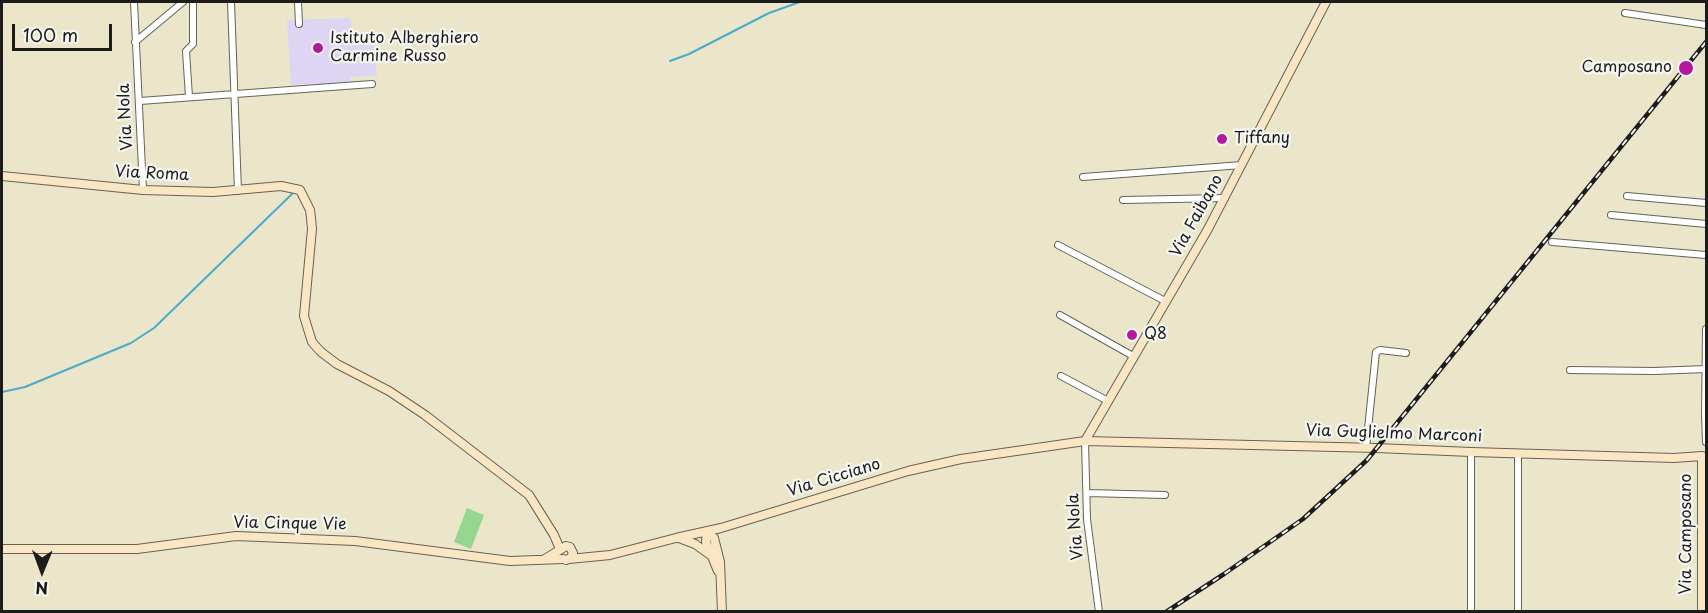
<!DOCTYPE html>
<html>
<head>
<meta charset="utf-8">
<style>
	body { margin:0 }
	#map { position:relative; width:1708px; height:613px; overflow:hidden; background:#ebe6c9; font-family:"Playpen Sans",sans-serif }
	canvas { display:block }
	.frame { position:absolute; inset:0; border:3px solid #1c1c1c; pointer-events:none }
	.north { position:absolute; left:12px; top:541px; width:60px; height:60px; -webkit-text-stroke:4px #f6f6f2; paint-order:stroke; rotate:181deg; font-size:16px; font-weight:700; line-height:24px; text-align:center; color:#1c1c1c }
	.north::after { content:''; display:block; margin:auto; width:21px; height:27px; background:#1c1c1c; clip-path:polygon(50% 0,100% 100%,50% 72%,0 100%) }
	.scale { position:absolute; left:12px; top:24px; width:100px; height:27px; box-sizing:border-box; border:3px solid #1c1c1c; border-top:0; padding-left:8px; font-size:18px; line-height:21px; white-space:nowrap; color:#1c1c1c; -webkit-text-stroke:4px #f6f6f2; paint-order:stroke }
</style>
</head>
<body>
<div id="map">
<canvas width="1708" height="613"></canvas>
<div class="frame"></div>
<div class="north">N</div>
<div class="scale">100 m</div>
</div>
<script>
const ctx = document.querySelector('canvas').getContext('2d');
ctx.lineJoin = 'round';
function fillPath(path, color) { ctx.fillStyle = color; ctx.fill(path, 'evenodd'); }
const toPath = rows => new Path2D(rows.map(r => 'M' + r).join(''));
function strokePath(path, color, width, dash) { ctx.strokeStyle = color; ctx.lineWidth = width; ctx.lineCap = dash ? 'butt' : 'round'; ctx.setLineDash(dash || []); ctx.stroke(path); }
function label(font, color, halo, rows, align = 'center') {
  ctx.font = font + ' "Playpen Sans",sans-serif'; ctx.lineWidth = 4.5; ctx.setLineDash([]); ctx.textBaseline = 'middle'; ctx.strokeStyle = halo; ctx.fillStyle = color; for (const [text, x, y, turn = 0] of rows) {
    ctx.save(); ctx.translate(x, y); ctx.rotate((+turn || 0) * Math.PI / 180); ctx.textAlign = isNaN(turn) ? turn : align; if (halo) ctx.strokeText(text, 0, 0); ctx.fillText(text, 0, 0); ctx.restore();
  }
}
const built = toPath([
	[350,18,353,36,373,35,377,76,350,77,351,83,291,85,287,20]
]);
const green = toPath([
	[467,508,484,515,471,549,454,542]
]);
const stream = toPath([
	[670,61,689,54,769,13,800,2],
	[2,392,25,387,131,343,154,328,292,194]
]);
const street = toPath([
	[134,2,143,190],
	[231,2,238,191],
	[298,2,299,24],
	[1625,13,1706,25],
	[135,42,183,2],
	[189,97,186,51,193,44,193,2],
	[140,101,372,84],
	[1083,177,1242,165],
	[1627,196,1706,203],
	[1123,200,1225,198],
	[1611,215,1706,224],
	[1552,242,1706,255],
	[1058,245,1165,301],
	[1060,315,1133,356],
	[1706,329,1705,415,1706,442],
	[1570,370,1654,371,1706,369],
	[1061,376,1108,401],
	[1085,441,1087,519,1099,612],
	[1366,448,1376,352,1380,350,1406,353],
	[1087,493,1165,495],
	[1471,612,1471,452],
	[1518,612,1518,453]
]);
const secondary = toPath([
	[2,176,143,190,213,192,281,186,300,190,310,210,311,218,312,229,304,316,312,342,321,352,337,364,389,391,425,415,529,495,554,535,560,549],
	[1085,441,1208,229,1326,2],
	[707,532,714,538,720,562,722,612],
	[707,532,706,542,718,571],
	[679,538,695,544,709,554],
	[2,549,137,549,236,536,355,541,510,561,563,559],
	[545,559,566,546,570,547,573,553,571,558,566,560],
	[569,559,610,555,676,538,721,528,908,471,961,459,1085,441,1377,448,1471,452,1674,458,1702,456,1702,612]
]);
const rail = toPath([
	[1166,612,1224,574,1303,519,1367,460,1706,42]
]);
const markers = [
	[318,48,6,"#b5179e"],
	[1686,68,8,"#b5179e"],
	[1222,139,6,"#b5179e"],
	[1132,335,6,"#b5179e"]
];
const poiNames = [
	["Istituto Alberghiero",330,39],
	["Carmine Russo",330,57],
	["Camposano",1672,68,"right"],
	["Tiffany",1234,139],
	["Q8",1144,335]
];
const streetNames = [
	["Via Nola",126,117,-93],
	["Via Roma",152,174,3],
	["Via Faibano",1197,216,-61],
	["Via Guglielmo Marconi",1394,434,2],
	["Via Cicciano",834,478,-17],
	["Via Cinque Vie",290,524,1],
	["Via Nola",1076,527,-94],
	["Via Camposano",1687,534,-90]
];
fillPath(built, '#ded5f5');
fillPath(green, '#94d78f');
strokePath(stream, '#49abc9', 2);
strokePath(street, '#646359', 8);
strokePath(secondary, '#646359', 10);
strokePath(street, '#fff', 6);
strokePath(secondary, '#fbe6c4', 8);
strokePath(rail, '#1c1c1c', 4.5);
strokePath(rail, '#f6f6f2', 2, [7]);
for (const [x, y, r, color] of markers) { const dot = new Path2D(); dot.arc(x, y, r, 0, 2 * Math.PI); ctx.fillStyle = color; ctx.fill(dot); strokePath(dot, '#f6f6f2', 2); }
label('16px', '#1c1c1c', '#f6f6f2', poiNames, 'left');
label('16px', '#1c1c1c', '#f6f6f2', streetNames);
</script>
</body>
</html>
